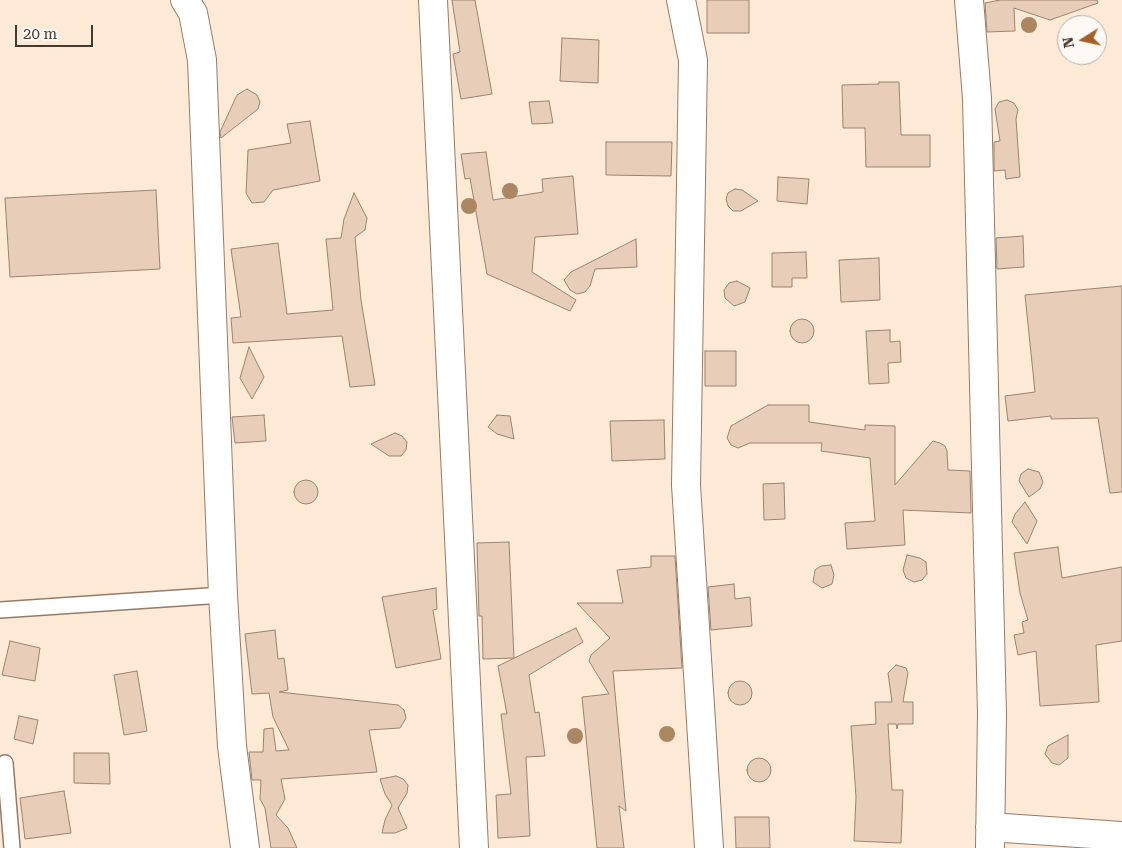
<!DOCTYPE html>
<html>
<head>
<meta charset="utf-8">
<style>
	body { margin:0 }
	#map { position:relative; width:1122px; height:848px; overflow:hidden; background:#ffe9d7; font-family:"Roboto Serif",serif }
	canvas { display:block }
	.north { position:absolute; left:1057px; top:15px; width:50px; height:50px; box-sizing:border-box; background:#fff9f5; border:1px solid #b5ada7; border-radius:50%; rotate:260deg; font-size:14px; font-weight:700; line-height:20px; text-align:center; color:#453a31 }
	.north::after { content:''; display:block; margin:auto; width:18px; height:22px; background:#a16229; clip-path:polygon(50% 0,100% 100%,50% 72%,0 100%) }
	.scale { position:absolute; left:15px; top:25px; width:78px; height:22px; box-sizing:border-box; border:2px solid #453a31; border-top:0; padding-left:6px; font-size:15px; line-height:18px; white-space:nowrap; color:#453a31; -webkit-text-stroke:4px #fff9f5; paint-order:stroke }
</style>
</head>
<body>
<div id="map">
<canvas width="1122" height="848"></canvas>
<div class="north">N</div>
<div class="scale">20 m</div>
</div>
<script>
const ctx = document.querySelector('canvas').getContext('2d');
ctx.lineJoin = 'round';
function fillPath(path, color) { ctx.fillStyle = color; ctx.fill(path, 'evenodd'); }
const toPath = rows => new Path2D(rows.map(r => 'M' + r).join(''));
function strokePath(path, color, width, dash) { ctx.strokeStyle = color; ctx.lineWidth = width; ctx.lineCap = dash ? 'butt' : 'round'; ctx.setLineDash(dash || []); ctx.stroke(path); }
const building = toPath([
	[452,0,475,0,492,94,461,99,453,54,460,52,452,0],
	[707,0,749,0,749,33,707,33,707,0],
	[1000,0,1097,0,1098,3,1050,20,1014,8,1015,31,987,32,985,3,1000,0],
	[562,38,599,40,598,83,560,81,562,38],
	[879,82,899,82,901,135,930,135,930,167,866,167,865,128,843,128,842,85,879,84,879,82],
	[247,89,257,95,260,102,258,109,221,138,220,132,237,95,247,89],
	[1007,100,1014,103,1018,110,1016,119,1020,177,1006,179,1005,170,994,171,994,142,1000,141,995,109,999,102,1007,100],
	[549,101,553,123,532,124,529,102,549,101],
	[310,121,320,181,273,190,264,202,252,203,246,193,248,150,291,143,287,124,310,121],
	[606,142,672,142,671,176,606,175,606,142],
	[486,152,493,200,543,192,542,179,573,176,578,234,535,237,532,272,576,300,570,311,487,274,470,178,465,179,461,154,486,152],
	[778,177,809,179,807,204,777,201,778,177],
	[735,189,742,190,758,201,741,211,733,211,728,206,726,199,728,193,735,189],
	[156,190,160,269,10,277,5,198,156,190],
	[354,193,367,218,365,230,355,237,361,300,375,385,350,387,342,336,233,343,231,318,241,317,231,249,278,243,287,314,333,310,326,239,341,238,344,219,354,193],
	[1023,236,1024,267,997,269,996,238,1023,236],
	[636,239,637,267,595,269,590,286,585,292,577,294,570,290,564,280,571,272,636,239],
	[806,252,807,278,792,278,792,287,772,287,772,253,806,252],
	[879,258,880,300,841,302,839,260,879,258],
	[737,281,750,288,745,302,734,306,725,298,724,290,729,283,737,281],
	[1122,286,1122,492,1110,493,1098,418,1051,419,1051,416,1008,421,1005,396,1035,392,1025,295,1122,286],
	'790 331a12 12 0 1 1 24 0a12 12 0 1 1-24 0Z',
	[890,330,890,342,900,341,901,362,888,363,889,383,869,384,866,331,890,330],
	[249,347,264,377,252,399,240,378,249,347],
	[705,351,736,351,736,386,705,386,705,351],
	[768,405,809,405,809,422,865,430,865,425,895,426,895,485,933,441,940,443,945,446,947,451,948,470,970,471,971,513,903,510,905,545,847,549,845,523,875,521,870,458,821,451,822,443,750,443,738,448,731,445,727,438,731,426,768,405],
	[264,415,266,441,235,443,232,417,264,415],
	[497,415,510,416,514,439,497,434,488,427,497,415],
	[664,420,665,459,612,461,610,421,664,420],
	[395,433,402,436,407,442,406,450,401,456,389,456,371,444,395,433],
	[1028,469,1039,472,1043,482,1040,489,1029,497,1019,481,1021,474,1028,469],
	'294 492a12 12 0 1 1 24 0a12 12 0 1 1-24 0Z',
	[784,483,785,519,764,520,763,484,784,483],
	[1025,502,1037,521,1027,544,1012,522,1015,514,1025,502],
	[509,542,514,658,483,659,482,616,479,616,477,543,509,542],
	[1058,547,1062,578,1122,567,1122,641,1096,645,1099,702,1040,706,1036,651,1018,655,1014,635,1024,633,1022,622,1028,620,1020,593,1014,553,1058,547],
	[907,555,920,558,926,562,927,574,922,580,914,582,906,578,903,570,907,555],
	[651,556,675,556,682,668,613,671,626,811,619,806,624,848,597,848,582,697,609,694,589,661,591,655,610,638,577,603,623,603,617,570,651,567,651,556],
	[831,565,834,575,832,584,822,588,813,582,815,570,821,566,831,565],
	[734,584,735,599,750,597,752,626,711,630,708,587,734,584],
	[436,588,437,609,433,610,441,659,396,668,382,597,436,588],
	[576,628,583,642,529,675,535,713,539,712,545,756,526,757,530,836,498,838,496,795,511,794,501,714,507,714,498,666,576,628],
	[275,630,278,659,284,658,288,690,279,692,398,705,404,710,406,718,400,728,369,730,377,772,281,779,285,799,276,815,288,828,297,848,271,848,265,808,260,799,261,780,252,780,249,752,263,752,264,729,273,728,276,751,289,750,273,717,269,693,252,694,245,634,275,630],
	[10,641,40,648,35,681,2,675,10,641],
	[896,665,906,668,908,673,903,702,913,702,913,724,898,724,897,729,896,724,888,724,892,790,903,790,901,843,854,841,856,797,851,726,876,724,875,702,892,702,888,673,896,665],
	[137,671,147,731,124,735,114,675,137,671],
	'728 693a12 12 0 1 1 24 0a12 12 0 1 1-24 0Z',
	[19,716,38,720,33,744,14,739,19,716],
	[1068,735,1068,758,1059,765,1052,763,1045,754,1048,746,1068,735],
	[74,753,109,753,110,784,74,783,74,753],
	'747 770a12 12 0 1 1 24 0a12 12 0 1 1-24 0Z',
	[396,776,403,779,408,785,407,793,398,808,407,828,395,833,382,833,385,820,392,805,385,794,380,779,396,776],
	[64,791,71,833,25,839,20,798,64,791],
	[735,817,769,817,770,848,736,848,735,817]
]);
const lane = toPath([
	[0,610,223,595],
	[5,763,12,848]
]);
const street = toPath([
	[185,0,193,13,202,60,223,595,232,746,245,848],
	[433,0,474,848],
	[681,0,693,60,686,485,709,848],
	[969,0,977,98,992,714,990,848],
	[990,827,1122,836]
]);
const trees = [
	[1029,25],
	[510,191],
	[469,206],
	[667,734],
	[575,736]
];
fillPath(building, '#e8cdb8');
strokePath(building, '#9c836f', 1);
strokePath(lane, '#957c68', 18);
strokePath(street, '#957c68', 30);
strokePath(lane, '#fff', 15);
strokePath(street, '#fff', 28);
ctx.fillStyle = '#aa8661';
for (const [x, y] of trees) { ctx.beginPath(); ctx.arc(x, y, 8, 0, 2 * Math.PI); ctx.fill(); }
</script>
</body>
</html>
